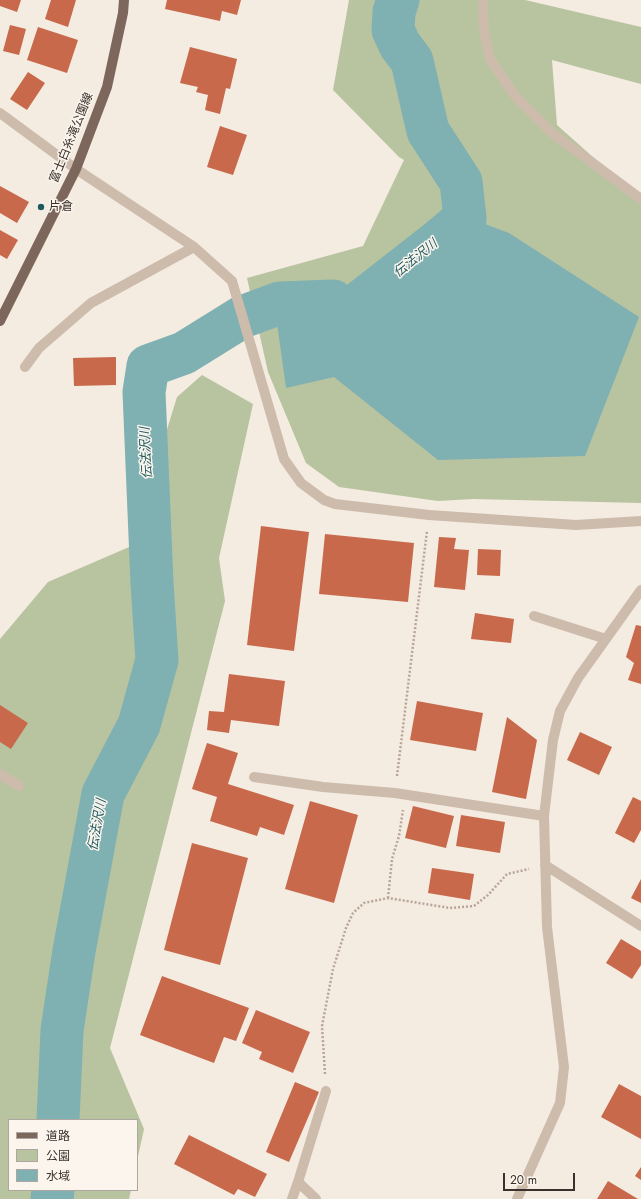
<!DOCTYPE html>
<html>
<head>
<meta charset="utf-8">
<style>
	body { margin:0 }
	#map { position:relative; width:641px; height:1199px; overflow:hidden; background:#f4ebe1; font-family:Jost,"Noto Sans JP",sans-serif }
	canvas { display:block }
	.legend { position:absolute; left:8px; top:1119px; width:130px; height:72px; box-sizing:border-box; background:#fbf5ee; border:1px solid #aea6a0; margin:0; padding:5px 7px; list-style:none; font-size:12px; color:#3b302b }
	.legend li { display:flex; align-items:center; gap:8px; height:20px }
	.legend b { width:20px; border:1px solid #aea6a0 }
	.scale { position:absolute; left:503px; top:1173px; width:72px; height:18px; box-sizing:border-box; border:2px solid #3b302b; border-top:0; padding-left:5px; font-size:12px; line-height:14px; white-space:nowrap; color:#3b302b; -webkit-text-stroke:3px #fbf5ee; paint-order:stroke }
</style>
</head>
<body>
<div id="map">
<canvas width="641" height="1199"></canvas>
<ul class="legend">
<li><b style="height:5px;background:#7d675c"></b>道路</li>
<li><b style="height:11px;background:#b8c4a0"></b>公園</li>
<li><b style="height:11px;background:#7fb0b2"></b>水域</li>
</ul>
<div class="scale">20 m</div>
</div>
<script>
const ctx = document.querySelector('canvas').getContext('2d');
ctx.lineJoin = 'round';
function fillPath(path, color) { ctx.fillStyle = color; ctx.fill(path, 'evenodd'); }
const toPath = rows => new Path2D(rows.map(r => 'M' + r).join(''));
function strokePath(path, color, width, dash) { ctx.strokeStyle = color; ctx.lineWidth = width; ctx.lineCap = dash ? 'butt' : 'round'; ctx.setLineDash(dash || []); ctx.stroke(path); }
function label(font, color, halo, rows, align = 'center') {
  ctx.font = font + ' Jost,"Noto Sans JP",sans-serif'; ctx.lineWidth = 3; ctx.setLineDash([]); ctx.textBaseline = 'middle'; ctx.strokeStyle = halo; ctx.fillStyle = color; for (const [text, x, y, turn = 0] of rows) {
    ctx.save(); ctx.translate(x, y); ctx.rotate((+turn || 0) * Math.PI / 180); ctx.textAlign = isNaN(turn) ? turn : align; if (halo) ctx.strokeText(text, 0, 0); ctx.fillText(text, 0, 0); ctx.restore();
  }
}
const green = toPath([
	[349,0,525,0,641,27,641,84,552,60,557,125,641,200,641,503,473,499,438,501,339,487,306,463,268,372,247,278,363,246,404,160,399,157,333,90],
	[202,375,253,404,219,558,225,601,110,1048,144,1129,137,1161,137,1120,9,1120,9,1190,131,1190,129,1199,0,1199,0,639,48,582,150,538,148,491,177,397]
]);
const water = toPath([
	[439,213,461,215,509,233,639,317,585,456,438,460,334,377,286,388,272,287,343,288]
]);
const river = toPath([
	[398,0,394,12,393,30,400,45,412,61,428,131,461,182,465,218,422,255],
	[58,1120,62,1030,74,951,103,794,139,725,157,660,152,583,144,392,148,366,184,353,242,317,280,303,333,301],
	[52,1199,53,1190]
]);
const building = toPath([
	[0,0,21,0,17,12,0,6],
	[51,0,76,0,68,27,45,19],
	[167,0,241,0,237,15,222,11,220,21,165,9],
	[10,25,26,29,19,55,3,51],
	[38,27,78,40,67,73,27,60],
	[190,47,237,59,230,89,226,88,220,114,205,110,208,95,196,92,198,87,180,83],
	[28,72,45,83,27,110,10,99],
	[220,126,247,135,233,175,207,167],
	[0,186,29,202,17,223,0,213],
	[0,230,18,240,7,259,0,255],
	[116,357,116,385,74,386,73,358],
	[261,526,309,532,294,651,247,645],
	[325,534,414,543,408,602,319,594],
	[439,537,456,538,454,549,469,550,465,590,434,587],
	[478,549,501,550,500,576,477,575],
	[475,613,514,619,511,643,471,639],
	[636,625,641,626,641,684,628,680,634,663,626,657],
	[229,674,285,681,279,726,231,720,229,733,207,730,209,711,224,712],
	[417,701,483,713,476,751,410,740],
	[0,705,28,723,11,749,0,742],
	[507,717,537,740,526,799,492,792],
	[580,732,612,747,599,775,567,760],
	[207,743,238,753,228,784,294,805,284,835,260,827,257,836,210,821,217,797,192,789],
	[633,797,641,801,641,830,634,843,615,833],
	[310,801,358,815,334,903,285,889],
	[413,806,454,816,446,848,405,838],
	[461,815,505,822,500,853,456,846],
	[192,843,248,858,220,965,164,950],
	[432,868,474,874,470,900,428,893],
	[641,879,641,903,631,898],
	[621,939,641,951,641,965,632,979,606,963],
	[162,976,249,1008,236,1041,224,1037,214,1063,140,1035],
	[256,1010,310,1032,293,1073,259,1059,262,1052,242,1043],
	[295,1082,319,1092,289,1162,266,1152],
	[619,1084,641,1096,641,1139,601,1117],
	[189,1135,267,1174,255,1197,238,1189,234,1195,174,1164],
	[641,1167,641,1180,635,1176],
	[608,1181,638,1199,597,1199]
]);
const path = toPath([
	[397,776,427,531],
	[388,898,392,859,399,836,403,810],
	[325,1074,322,1026,333,969,346,928,353,913,364,903,388,898,450,908,474,906,488,895,507,874,529,869]
]);
const street = toPath([
	[483,0,484,31,490,59,516,97,551,132,641,199],
	[0,113,76,169,194,247,232,281,284,459,301,483,324,500,335,504,429,515,576,525,641,521],
	[25,367,39,348,91,303,194,247],
	[534,616,606,639],
	[0,774,19,786],
	[254,777,323,787,395,793,544,816],
	[545,865,641,926],
	[292,1199,298,1182],
	[316,1199,298,1182,326,1091],
	[517,1199,560,1103,564,1067,547,927,544,816,553,740,560,711,578,678,641,590]
]);
const primary = toPath([
	[0,321,76,169,107,87,123,13,124,0]
]);
const markers = [
	[41,207,4,"#1f5a5e"]
];
const streetNames = [
	["富士白糸滝公園線",72,138,-68]
];
const poiNames = [
	["片倉",49,207]
];
const waterNames = [
	["伝法沢川",416,259,-39],
	["伝法沢川",147,453,-93],
	["伝法沢川",98,825,-80]
];
fillPath(green, '#b8c4a0');
fillPath(water, '#7fb0b2');
strokePath(river, '#7fb0b2', 43);
fillPath(building, '#c8694b');
strokePath(path, '#b9a596', 2.5, [2, 2]);
strokePath(street, '#cdbbac', 10);
strokePath(primary, '#7d675c', 10);
for (const [x, y, r, color] of markers) { const dot = new Path2D(); dot.arc(x, y, r, 0, 2 * Math.PI); ctx.fillStyle = color; ctx.fill(dot); strokePath(dot, '#fbf5ee', 1.5); }
label('12px', '#3b302b', '#fbf5ee', streetNames);
label('12px', '#3b302b', '#fbf5ee', poiNames, 'left');
label('italic 13px', '#1f5a5e', '#fbf5ee', waterNames);
</script>
</body>
</html>
